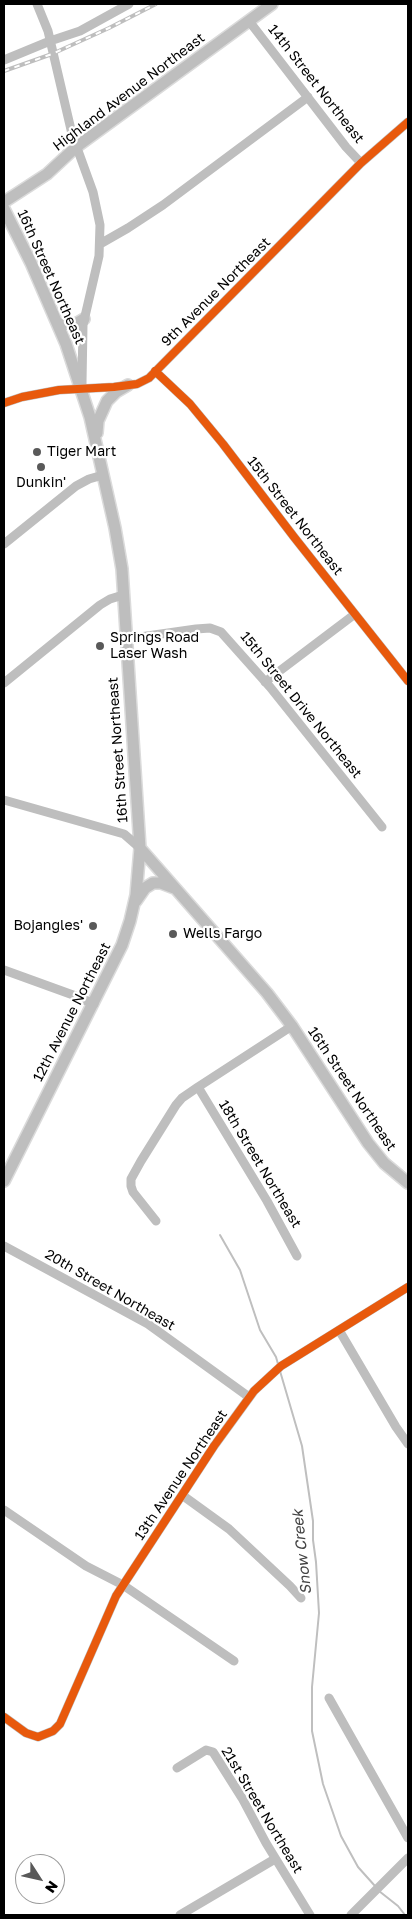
<!DOCTYPE html>
<html>
<head>
<meta charset="utf-8">
<style>
	body { margin:0 }
	#map { position:relative; width:412px; height:1919px; overflow:hidden; background:#fff; font-family:"Golos Text",sans-serif }
	canvas { display:block }
	.frame { position:absolute; inset:0; border:5px solid #000; pointer-events:none }
	.north { position:absolute; left:15px; top:1854px; width:50px; height:50px; box-sizing:border-box; background:#fff; border:1px solid #999; border-radius:50%; rotate:125deg; font-size:14px; font-weight:700; line-height:20px; text-align:center; color:#000 }
	.north::after { content:''; display:block; margin:auto; width:18px; height:22px; background:#595959; clip-path:polygon(50% 0,100% 100%,50% 72%,0 100%) }
</style>
</head>
<body>
<div id="map">
<canvas width="412" height="1919"></canvas>
<div class="frame"></div>
<div class="north">N</div>
</div>
<script>
const ctx = document.querySelector('canvas').getContext('2d');
ctx.lineJoin = 'round';
const toPath = rows => new Path2D(rows.map(r => 'M' + r).join(''));
function strokePath(path, color, width, dash) { ctx.strokeStyle = color; ctx.lineWidth = width; ctx.lineCap = dash ? 'butt' : 'round'; ctx.setLineDash(dash || []); ctx.stroke(path); }
function label(font, color, halo, rows, align = 'center') {
  ctx.font = font + ' "Golos Text",sans-serif'; ctx.lineWidth = 4.5; ctx.setLineDash([]); ctx.textBaseline = 'middle'; ctx.strokeStyle = halo; ctx.fillStyle = color; for (const [text, x, y, turn = 0] of rows) {
    ctx.save(); ctx.translate(x, y); ctx.rotate((+turn || 0) * Math.PI / 180); ctx.textAlign = isNaN(turn) ? turn : align; if (halo) ctx.strokeText(text, 0, 0); ctx.fillText(text, 0, 0); ctx.restore();
  }
}
const stream = toPath([
	[220,1235,240,1270,260,1330,276,1357,278,1364],
	[280,1371,302,1446,313,1521,313,1540,316,1562,319,1613,312,1687,312,1731,323,1784,341,1836,358,1867,375,1886],
	[379,1891,398,1906,405,1915]
]);
const minor = toPath([
	[37,4,48,31,72,134,93,192,100,225,99,256,83,325,82,383],
	[249,21,346,147,361,163],
	[4,60,50,41,80,31,129,4],
	[100,244,128,228,163,205,308,97],
	[155,371,190,404,223,444,294,537,408,681],
	[4,403,22,397,59,390,114,387,137,384,149,378,361,163,408,122],
	[4,544,76,486,89,479,103,475],
	[126,639,196,629,210,628,221,632,270,687,382,827],
	[265,682,355,614],
	[4,683,100,605,110,599,123,595],
	[4,800,124,834,140,848],
	[4,970,73,995,94,1004],
	[198,1087,267,1201,297,1256],
	[156,1221,133,1192,131,1186,131,1179,141,1161,176,1105,182,1098,198,1087,292,1026],
	[4,1246,148,1324,249,1397],
	[339,1330,396,1427,408,1444],
	[182,1495,229,1529,290,1586,301,1598],
	[4,1510,86,1566,123,1585,234,1661],
	[329,1698,408,1838],
	[4,1717,26,1733,38,1737,53,1731,60,1724,116,1596,214,1446,254,1391,281,1366,408,1287],
	[177,1768,206,1750,213,1752,242,1798,266,1843,310,1915],
	[180,1915,275,1859],
	[351,1915,408,1858]
]);
const major = toPath([
	[4,202,47,174,76,147,272,4],
	[4,209,31,263,66,344,90,417,115,528,122,569,140,848,136,895,130,921,122,945,4,1181],
	[59,324,74,325,84,319],
	[97,433,98,421,107,401,116,392,128,385],
	[140,848,267,993,292,1026,368,1143,384,1163,408,1183],
	[136,901,145,888,153,883,161,883,174,888]
]);
const rail = toPath([
	[4,71,52,54,109,28,156,4]
]);
const cycleway = toPath([
	[155,371,190,404,223,444,294,537,408,681],
	[4,403,22,397,59,390,114,387,137,384,149,378,361,163,408,122],
	[4,1717,26,1733,38,1737,53,1731,60,1724,116,1596,214,1446,254,1391,281,1366,408,1287]
]);
const markers = [
	[37,452,5,"#595959"],
	[41,467,5,"#595959"],
	[100,646,5,"#595959"],
	[93,926,5,"#595959"],
	[173,934,5,"#595959"]
];
const streetNames = [
	["14th Street Northeast",316,84,52],
	["Highland Avenue Northeast",129,92,-37],
	["16th Street Northeast",51,277,66],
	["9th Avenue Northeast",216,292,-45],
	["15th Street Northeast",295,516,52],
	["15th Street Drive Northeast",301,705,51],
	["16th Street Northeast",118,750,-94],
	["12th Avenue Northeast",72,1012,-63],
	["16th Street Northeast",352,1089,56],
	["18th Street Northeast",260,1164,59],
	["20th Street Northeast",110,1290,30],
	["13th Avenue Northeast",181,1475,-56],
	["21st Street Northeast",262,1810,59]
];
const poiNames = [
	["Tiger Mart",47,452],
	["Dunkin'",41,483,"center"],
	["Springs Road",110,638],
	["Laser Wash",110,654],
	["Bojangles'",83,926,"right"],
	["Wells Fargo",183,934]
];
const waterNames = [
	["Snow Creek",302,1552,-96]
];
strokePath(stream, '#bfbfbf', 2);
strokePath(major, '#dbdbdb', 14);
strokePath(minor, '#bebebe', 9);
strokePath(major, '#bebebe', 11);
strokePath(rail, '#bebebe', 4);
strokePath(rail, '#fff', 2, [5.5]);
strokePath(cycleway, '#e8590c', 8);
for (const [x, y, r, color] of markers) { const dot = new Path2D(); dot.arc(x, y, r, 0, 2 * Math.PI); ctx.fillStyle = color; ctx.fill(dot); strokePath(dot, '#fff', 2); }
label('14px', '#000', '#fff', streetNames);
label('14px', '#000', '#fff', poiNames, 'left');
label('italic 15px', '#444', '#fff', waterNames);
</script>
</body>
</html>
